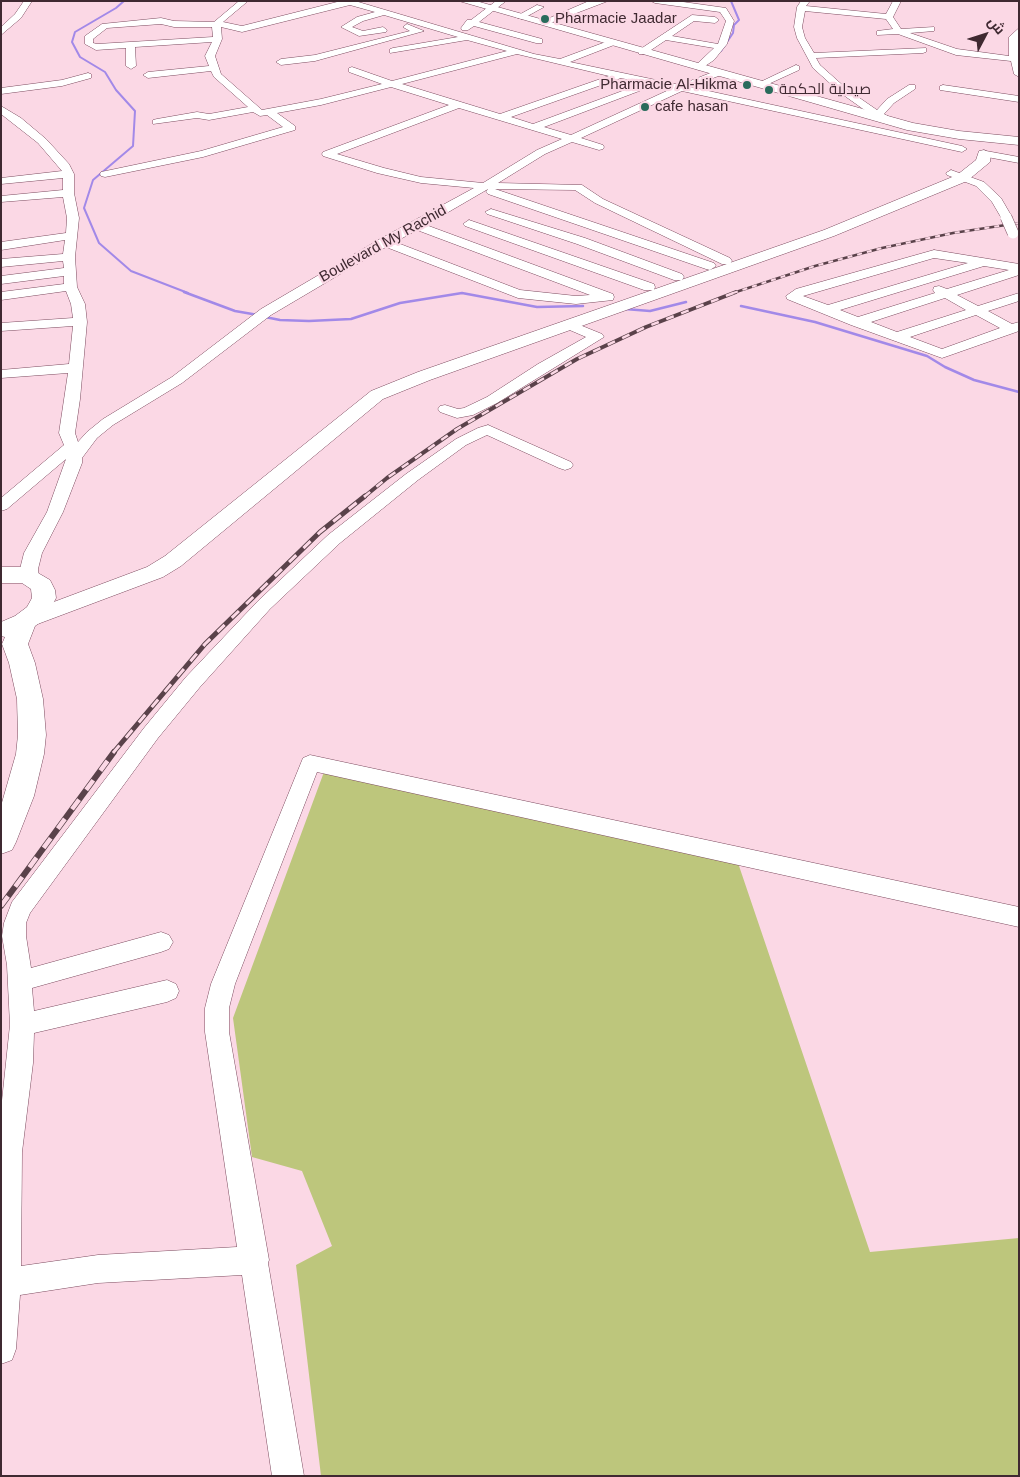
<!DOCTYPE html>
<html>
<head>
<meta charset="utf-8">
<style>
	body { margin:0 }
	#map { position:relative; width:1020px; height:1477px; overflow:hidden; background:#fbd8e5; font-family:Arial,Cairo,sans-serif }
	canvas { display:block }
	.frame { position:absolute; inset:0; border:2px solid #3f2931; pointer-events:none }
	.north { position:absolute; left:960px; top:10px; width:50px; height:50px; -webkit-text-stroke:4px #fbd8e5; paint-order:stroke; rotate:50deg; font-size:14px; font-weight:700; line-height:20px; text-align:center; color:#3f2931 }
	.north::after { content:''; display:block; margin:auto; width:18px; height:22px; background:#3f2931; clip-path:polygon(50% 0,100% 100%,50% 72%,0 100%) }
</style>
</head>
<body>
<div id="map">
<canvas width="1020" height="1477"></canvas>
<div class="frame"></div>
<div class="north">ش</div>
</div>
<script>
const ctx = document.querySelector('canvas').getContext('2d');
ctx.lineJoin = 'round';
function fillPath(path, color) { ctx.fillStyle = color; ctx.fill(path, 'evenodd'); }
const toPath = rows => new Path2D(rows.map(r => 'M' + r).join(''));
function strokePath(path, color, width, dash) { ctx.strokeStyle = color; ctx.lineWidth = width; ctx.lineCap = dash ? 'butt' : 'round'; ctx.setLineDash(dash || []); ctx.stroke(path); }
function label(font, color, halo, rows, align = 'center') {
  ctx.font = font + ' Arial,Cairo,sans-serif'; ctx.lineWidth = 4.5; ctx.setLineDash([]); ctx.textBaseline = 'middle'; ctx.strokeStyle = halo; ctx.fillStyle = color; for (const [text, x, y, turn = 0] of rows) {
    ctx.save(); ctx.translate(x, y); ctx.rotate((+turn || 0) * Math.PI / 180); ctx.textAlign = isNaN(turn) ? turn : align; if (halo) ctx.strokeText(text, 0, 0); ctx.fillText(text, 0, 0); ctx.restore();
  }
}
const green = toPath([
	[324,772,737,860,870,1252,1019,1238,1019,1476,321,1476,296,1265,332,1246,302,1171,252,1157,233,1018]
]);
const streamFar1 = toPath([
	[124,1,116,8,75,32,72,42,80,57,105,72,116,90,135,111,133,146,93,180,84,208,99,243,131,271,188,293],
	[721,51,733,33,734,25,739,20,731,1]
]);
const stream = toPath([
	[184,292,235,311,258,315],
	[741,306,815,322,927,356,945,367,974,380,1019,392],
	[625,309,650,311,686,302],
	[265,317,280,320,309,321,351,319,400,303,462,293,537,307,583,306]
]);
const minor = toPath([
	[24,1,32,1,21,18,1,35,1,27,15,14,24,1],
	[239,1,248,1,223,22,242,26,341,1,355,1,534,54,560,59,611,40,615,43,614,45,570,62,680,85,718,70,721,71,721,75,690,87,962,146,967,149,962,152,682,91,581,138,603,145,604,147,603,149,599,150,572,142,545,154,498,183,582,185,603,199,730,258,732,261,730,264,722,264,595,203,575,190,495,189,714,263,716,266,710,270,706,269,488,194,486,192,488,189,426,225,613,294,614,297,613,300,576,304,518,298,386,247,271,315,182,383,113,425,97,438,82,458,82,463,63,512,42,553,38,569,39,578,36,582,30,584,24,582,20,569,24,553,47,512,66,459,7,509,1,511,1,498,64,445,59,433,68,373,1,378,1,370,69,364,73,326,1,331,1,323,73,318,71,304,66,291,1,300,1,292,64,284,64,276,1,284,1,276,64,268,63,261,1,267,1,259,63,254,65,240,1,250,1,242,66,233,67,218,63,197,1,202,1,196,63,190,63,178,1,184,1,178,62,171,38,143,1,114,1,106,21,118,46,139,69,164,74,174,74,193,79,218,75,257,77,287,85,304,87,322,80,399,75,433,78,442,87,432,103,419,172,377,261,309,380,239,474,188,421,183,377,173,323,156,322,154,323,152,449,105,391,87,321,105,277,113,295,126,295,130,203,157,105,177,101,176,100,174,101,172,201,151,283,127,267,115,260,116,253,112,209,120,197,118,153,124,153,120,157,119,197,112,209,114,248,107,214,77,211,71,148,78,143,75,148,72,209,66,205,56,212,42,135,47,136,66,131,69,126,66,126,48,96,50,85,44,85,36,102,24,161,18,174,21,214,22,239,1],
	[350,5,375,12,357,17,341,27,359,36,386,32,387,30,383,27,363,31,352,27,363,21,384,15,458,37,393,48,390,49,390,53,467,40,507,51,392,81,352,67,349,68,349,72,382,84,321,99,262,110,221,74,215,56,222,39,221,27,242,32,350,5],
	[161,24,174,27,212,27,213,37,97,44,93,43,93,39,107,28,161,24],
	[517,54,609,76,500,114,402,84,517,54],
	[621,78,644,83,533,124,511,117,621,78],
	[655,85,671,89,571,135,544,127,655,85],
	[459,108,562,139,537,150,483,183,421,177,384,168,337,154,459,108],
	[417,230,590,295,576,296,520,290,395,242,417,230],
	[496,1,506,1,479,22,542,39,542,43,536,43,474,26,468,30,462,30,461,28,467,20,471,20,496,1],
	[589,1,608,1,545,25,538,23,589,1],
	[651,1,676,1,726,8,734,21,727,44,714,60,699,70,694,67,696,65,714,48,666,40,645,54,639,54,639,50,692,15,715,17,719,20,715,23,694,21,672,36,718,44,726,21,720,12,655,3,651,1],
	[801,1,810,1,806,6,886,14,893,1,901,1,893,17,901,29,934,27,934,31,910,33,957,49,1009,56,1009,37,1019,28,1019,77,1014,74,1011,61,956,55,898,34,877,35,877,31,893,29,886,19,805,11,802,27,805,38,814,53,926,48,926,52,923,53,816,58,820,65,848,90,877,110,887,99,909,85,915,85,915,89,894,103,884,114,897,121,892,124,888,123,873,116,842,94,813,68,797,38,794,27,797,7,801,1],
	[537,5,544,7,522,19,515,17,537,5],
	[407,24,424,31,315,61,281,65,276,62,281,59,315,55,410,31,403,27,407,24],
	[796,65,799,66,799,70,764,86,761,87,756,84,796,65],
	[88,73,91,74,91,78,62,86,1,94,1,88,62,80,88,73],
	[943,85,1019,96,1019,102,940,90,940,86,943,85],
	[986,151,1019,157,1019,163,982,156,981,154,982,152,986,151],
	[951,170,984,182,1001,198,1012,217,1010,219,1002,219,992,202,976,186,947,175,946,173,951,170],
	[491,209,585,238,682,274,684,277,682,280,674,280,577,244,487,214,485,212,491,209],
	[469,220,654,284,655,287,654,290,644,290,465,226,463,224,469,220],
	[934,250,1019,264,1019,275,957,295,978,306,1019,293,1019,301,988,311,1012,324,1019,322,1019,331,942,358,851,325,787,299,786,296,796,289,934,250],
	[934,258,968,263,828,305,803,296,934,258],
	[984,266,1009,270,947,289,939,286,934,287,933,290,935,293,858,317,840,310,984,266],
	[945,298,966,310,897,332,871,322,945,298],
	[976,315,1000,328,942,349,910,337,976,315],
	[570,321,602,334,604,337,497,403,473,415,457,418,440,412,438,409,440,406,445,405,458,409,464,408,487,397,538,364,586,337,565,328,563,325,565,322,570,321],
	[488,425,571,462,573,465,571,468,565,470,559,468,487,435,466,445,418,480,340,543,270,609,200,687,158,738,30,913,26,923,26,936,31,968,161,932,169,935,173,942,169,949,161,952,32,988,34,1011,167,980,176,984,179,991,176,998,167,1002,34,1033,33,1063,22,1152,21,1266,98,1255,237,1247,205,1032,205,1008,211,984,303,758,310,755,1019,907,1019,927,317,772,235,984,229,1008,229,1032,269,1260,268,1263,304,1476,272,1476,242,1275,98,1283,20,1295,16,1349,12,1360,1,1364,1,1110,10,1025,7,965,2,936,4,923,12,902,144,728,186,677,258,601,328,535,406,474,456,439,478,428,488,425]
]);
const major = toPath([
	[459,1,476,1,913,123,959,131,1019,137,1019,145,959,139,907,130,459,1],
	[984,150,991,154,990,162,967,181,834,236,430,380,383,399,181,566,163,577,35,625,27,627,19,625,16,620,19,615,147,567,165,556,371,391,418,372,824,230,957,175,976,160,979,151,984,150]
]);
const highway = toPath([
	[1,567,21,567,38,573,50,580,55,590,56,598,45,619,35,626,28,644,35,663,43,699,46,735,44,754,34,796,16,842,12,850,1,854,1,806,16,754,18,735,17,699,9,663,2,644,5,637,1,636,1,622,15,616,27,607,32,598,31,589,22,583,1,583,1,567]
]);
const railFar3 = toPath([
	[733,293,815,266,882,248,953,233,1019,223]
]);
const railFar2 = toPath([
	[364,497,387,478,457,429,577,359,646,327,736,292]
]);
const railFar1 = toPath([
	[113,753,205,644,320,532,365,496]
]);
const rail = toPath([
	[1,906,114,752]
]);
const minorBridge = toPath([
	[1006,217,1013,233]
]);
const markers = [
	[545,19,5,"#296b5b"],
	[747,85,5,"#296b5b"],
	[769,90,5,"#296b5b"],
	[645,107,5,"#296b5b"]
];
const farPoinames = [
	["Pharmacie Jaadar",555,19],
	["Pharmacie Al-Hikma",737,85,"right"],
	["صيدلية الحكمة",779,90],
	["cafe hasan",655,107]
];
const farStreetnames = [
	["Boulevard My Rachid",383,244,-29]
];
fillPath(green, '#bdc67c');
strokePath(streamFar1, '#a289e8', 2);
strokePath(stream, '#a289e8', 2.5);
strokePath(minor, '#7c4b5f', 1);
strokePath(major, '#7c4b5f', 1);
strokePath(highway, '#7c4b5f', 1);
fillPath(minor, '#fff');
fillPath(major, '#fff');
fillPath(highway, '#fff');
strokePath(railFar3, '#5a424a', 2.5);
strokePath(railFar2, '#5a424a', 4);
strokePath(railFar1, '#5a424a', 5);
strokePath(rail, '#5a424a', 6);
strokePath(railFar3, '#fbd8e5', 2, [5]);
strokePath(railFar2, '#fbd8e5', 2.5, [8]);
strokePath(railFar1, '#fbd8e5', 3, [10]);
strokePath(rail, '#fbd8e5', 4.5, [12]);
strokePath(minorBridge, '#7c4b5f', 12, []);
strokePath(minorBridge, '#fff', 11);
for (const [x, y, r, color] of markers) { const dot = new Path2D(); dot.arc(x, y, r, 0, 2 * Math.PI); ctx.fillStyle = color; ctx.fill(dot); strokePath(dot, '#fbd8e5', 2); }
label('15px', '#3f2931', '#fbd8e5', farPoinames, 'left');
label('15px', '#3f2931', '#fbd8e5', farStreetnames);
</script>
</body>
</html>
